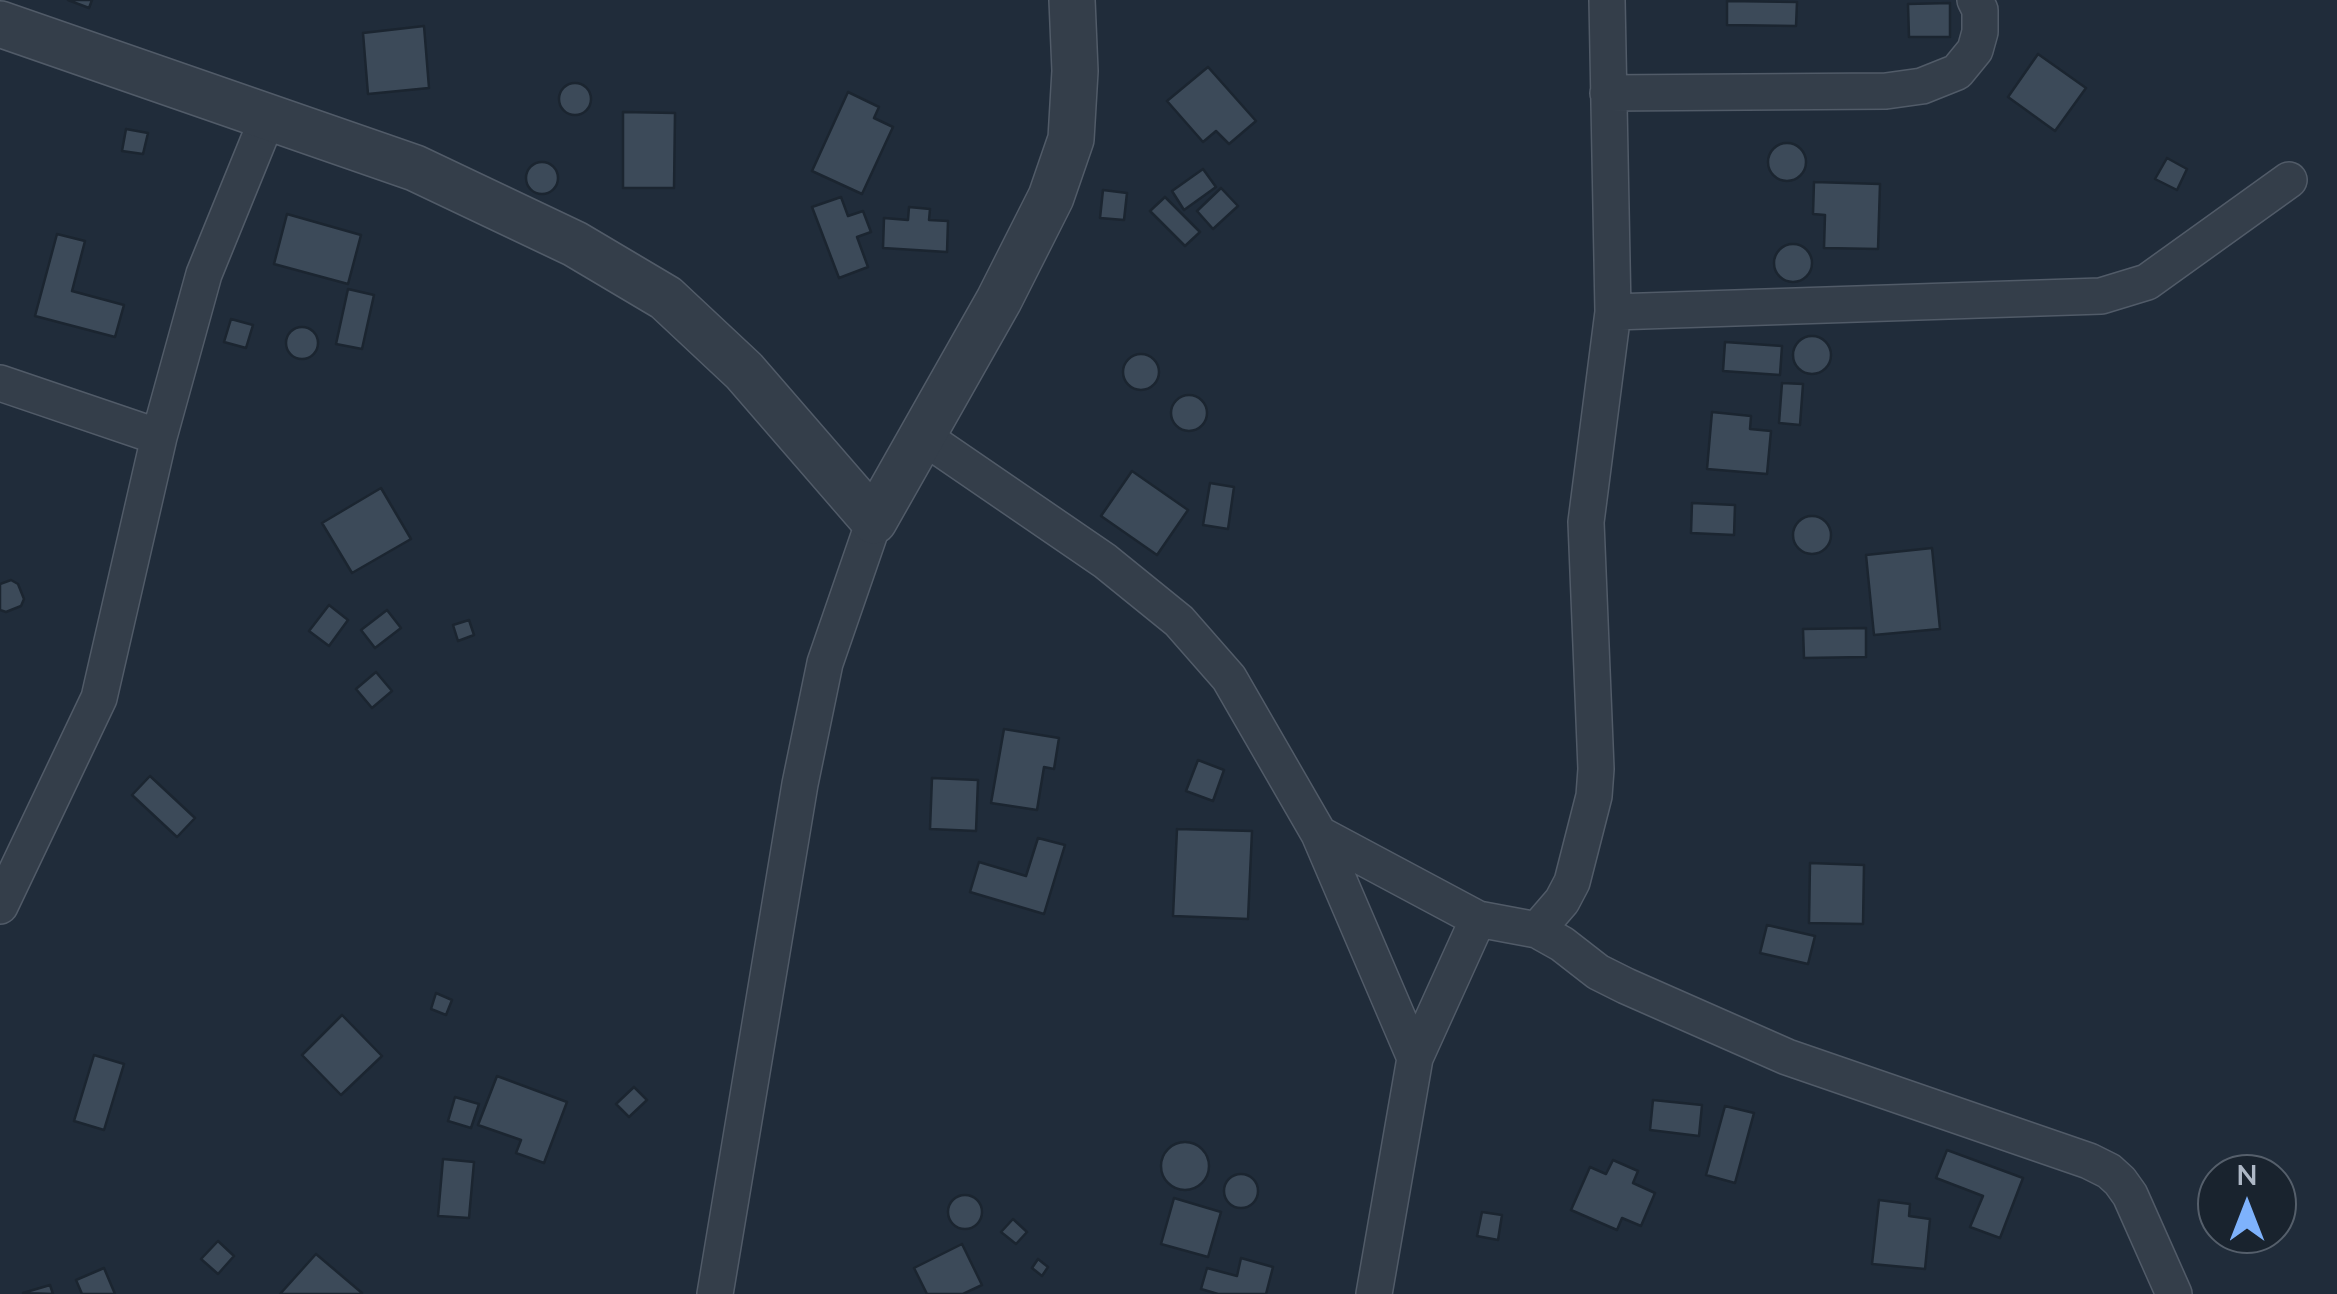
<!DOCTYPE html>
<html>
<head>
<meta charset="utf-8">
<style>
	body { margin:0 }
	#map { position:relative; width:2337px; height:1294px; overflow:hidden; background:#202c3a; font-family:"Nunito Sans",sans-serif }
	canvas { display:block }
	.north { position:absolute; left:2197px; top:1154px; width:100px; height:100px; box-sizing:border-box; background:#19232e; border:2px solid #555f6b; border-radius:50%; rotate:0deg; font-size:28px; font-weight:700; line-height:40px; text-align:center; color:#aeb8c6 }
	.north::after { content:''; display:block; margin:auto; width:35px; height:45px; background:#7eb2fc; clip-path:polygon(50% 0,100% 100%,50% 72%,0 100%) }
</style>
</head>
<body>
<div id="map">
<canvas width="2337" height="1294"></canvas>
<div class="north">N</div>
</div>
<script>
const ctx = document.querySelector('canvas').getContext('2d');
ctx.lineJoin = 'round';
function fillPath(path, color) { ctx.fillStyle = color; ctx.fill(path, 'evenodd'); }
const toPath = rows => new Path2D(rows.map(r => 'M' + r).join(''));
function strokePath(path, color, width, dash) { ctx.strokeStyle = color; ctx.lineWidth = width; ctx.lineCap = dash ? 'butt' : 'round'; ctx.setLineDash(dash || []); ctx.stroke(path); }
const building = toPath([
	[68,0,92,0,89,8,68,0],
	[1727,1,1797,2,1796,26,1727,25,1727,1],
	[1950,3,1950,37,1909,37,1908,4,1950,3],
	[424,26,429,88,368,94,363,33,424,26],
	[2038,54,2086,88,2055,131,2008,97,2038,54],
	[1208,67,1256,121,1229,144,1216,131,1203,142,1167,101,1208,67],
	'559 99a16 16 0 1 1 32 0a16 16 0 1 1-32 0Z',
	[848,92,879,107,874,118,893,127,862,194,812,171,848,92],
	[623,112,675,113,674,188,623,188,623,112],
	[126,129,148,133,143,154,122,151,126,129],
	'1768 162a19 19 0 1 1 38 0a19 19 0 1 1-38 0Z',
	[2167,158,2187,169,2177,190,2155,179,2167,158],
	'526 178a16 16 0 1 1 32 0a16 16 0 1 1-32 0Z',
	[1203,169,1216,187,1184,210,1172,191,1203,169],
	[1814,182,1880,184,1878,249,1824,248,1825,215,1813,214,1814,182],
	[1221,188,1238,206,1213,229,1197,211,1221,188],
	[1103,190,1127,193,1124,220,1100,218,1103,190],
	[841,197,848,216,863,211,871,232,857,237,868,267,839,278,812,207,841,197],
	[1165,197,1200,232,1185,246,1150,211,1165,197],
	[909,207,930,209,929,220,948,221,947,252,883,248,884,218,908,220,909,207],
	[287,214,361,235,348,284,274,264,287,214],
	[57,234,85,241,72,291,124,305,115,337,35,316,57,234],
	'1774 263a19 19 0 1 1 38 0a19 19 0 1 1-38 0Z',
	[348,289,374,295,362,349,336,344,348,289],
	[231,319,253,325,246,348,224,342,231,319],
	'286 343a16 16 0 1 1 32 0a16 16 0 1 1-32 0Z',
	'1793 355a19 19 0 1 1 38 0a19 19 0 1 1-38 0Z',
	[1725,342,1782,346,1780,375,1723,371,1725,342],
	'1123 372a18 18 0 1 1 36 0a18 18 0 1 1-36 0Z',
	[1782,383,1803,384,1800,425,1779,423,1782,383],
	'1171 413a18 18 0 1 1 36 0a18 18 0 1 1-36 0Z',
	[1712,412,1751,416,1750,429,1771,431,1767,474,1707,469,1712,412],
	[1132,471,1188,510,1157,555,1101,516,1132,471],
	[1210,483,1234,487,1228,529,1203,525,1210,483],
	[381,488,411,539,352,573,322,523,381,488],
	[1692,503,1735,505,1734,535,1691,533,1692,503],
	'1793 535a19 19 0 1 1 38 0a19 19 0 1 1-38 0Z',
	[1932,548,1940,629,1874,635,1866,555,1932,548],
	[11,580,18,584,24,599,21,606,6,612,0,610,0,584,11,580],
	[329,605,348,620,329,646,309,631,329,605],
	[387,610,401,628,375,648,361,630,387,610],
	[469,620,474,635,458,641,453,625,469,620],
	[1866,628,1866,657,1804,658,1803,629,1866,628],
	[376,672,392,691,372,708,356,689,376,672],
	[1004,729,1059,738,1054,769,1044,767,1037,810,991,803,1004,729],
	[1198,760,1224,770,1213,801,1186,791,1198,760],
	[150,776,195,818,177,837,132,795,150,776],
	[932,778,978,780,976,831,930,829,932,778],
	[1177,829,1252,831,1248,919,1173,916,1177,829],
	[1038,838,1065,845,1044,914,970,892,979,862,1026,876,1038,838],
	[1810,863,1864,865,1863,924,1809,923,1810,863],
	[1767,925,1815,936,1808,964,1760,953,1767,925],
	[436,993,452,1000,446,1015,431,1009,436,993],
	[342,1015,382,1056,341,1095,302,1055,342,1015],
	[94,1055,124,1064,104,1130,74,1121,94,1055],
	[497,1076,567,1102,544,1163,516,1153,521,1140,478,1125,497,1076],
	[634,1087,647,1100,629,1117,616,1104,634,1087],
	[455,1097,479,1104,471,1128,448,1121,455,1097],
	[1653,1100,1702,1105,1699,1136,1650,1130,1653,1100],
	[1725,1106,1754,1113,1735,1183,1706,1175,1725,1106],
	'1161 1166a24 24 0 1 1 48 0a24 24 0 1 1-48 0Z',
	[1947,1150,2023,1178,2000,1238,1970,1227,1983,1196,1936,1178,1947,1150],
	[443,1159,474,1162,469,1218,438,1216,443,1159],
	[1613,1160,1638,1171,1633,1183,1655,1193,1641,1226,1622,1218,1617,1230,1571,1210,1590,1167,1606,1174,1613,1160],
	'1224 1191a17 17 0 1 1 34 0a17 17 0 1 1-34 0Z',
	'948 1212a17 17 0 1 1 34 0a17 17 0 1 1-34 0Z',
	[1174,1198,1221,1212,1208,1257,1161,1244,1174,1198],
	[1879,1200,1910,1204,1909,1216,1930,1219,1925,1269,1872,1264,1879,1200],
	[1482,1212,1502,1215,1498,1240,1477,1236,1482,1212],
	[1013,1219,1027,1232,1016,1244,1001,1232,1013,1219],
	[218,1241,234,1256,218,1274,201,1259,218,1241],
	[962,1244,982,1285,963,1294,927,1294,914,1268,962,1244],
	[316,1254,362,1293,361,1294,280,1294,316,1254],
	[1241,1258,1273,1267,1266,1294,1218,1294,1201,1289,1207,1268,1237,1276,1241,1258],
	[1038,1259,1048,1267,1042,1276,1032,1268,1038,1259],
	[104,1268,115,1294,82,1294,76,1280,104,1268],
	[50,1285,53,1294,23,1293,50,1285]
]);
const minor = toPath([
	[1608,93,1886,91,1922,86,1957,72,1975,50,1980,32,1980,10,1975,0],
	[1613,312,2101,296,2147,282,2289,180],
	[0,383,159,437],
	[924,437,1105,561,1179,621,1229,678,1319,834,1415,1058],
	[1319,834,1478,919,1537,930,1562,944,1598,972,1626,986,1787,1057,2089,1161,2109,1171,2120,1181,2130,1195,2174,1294],
	[0,906,99,698,159,437,204,274,268,117],
	[1537,930,1562,901,1572,882,1594,796,1596,769,1586,522,1613,312,1607,0],
	[715,1294,800,784,825,663,874,521],
	[1374,1294,1415,1058,1478,919]
]);
const tertiary = toPath([
	[0,24,415,168,575,244,666,298,744,371,874,521,999,300,1051,197,1071,139,1075,71,1072,0]
]);
fillPath(building, '#3c4a59');
strokePath(building, '#1b2530', 2.5);
strokePath(minor, '#515b68', 38);
strokePath(tertiary, '#515b68', 48);
strokePath(minor, '#343e4a', 35);
strokePath(tertiary, '#343e4a', 45);
</script>
</body>
</html>
